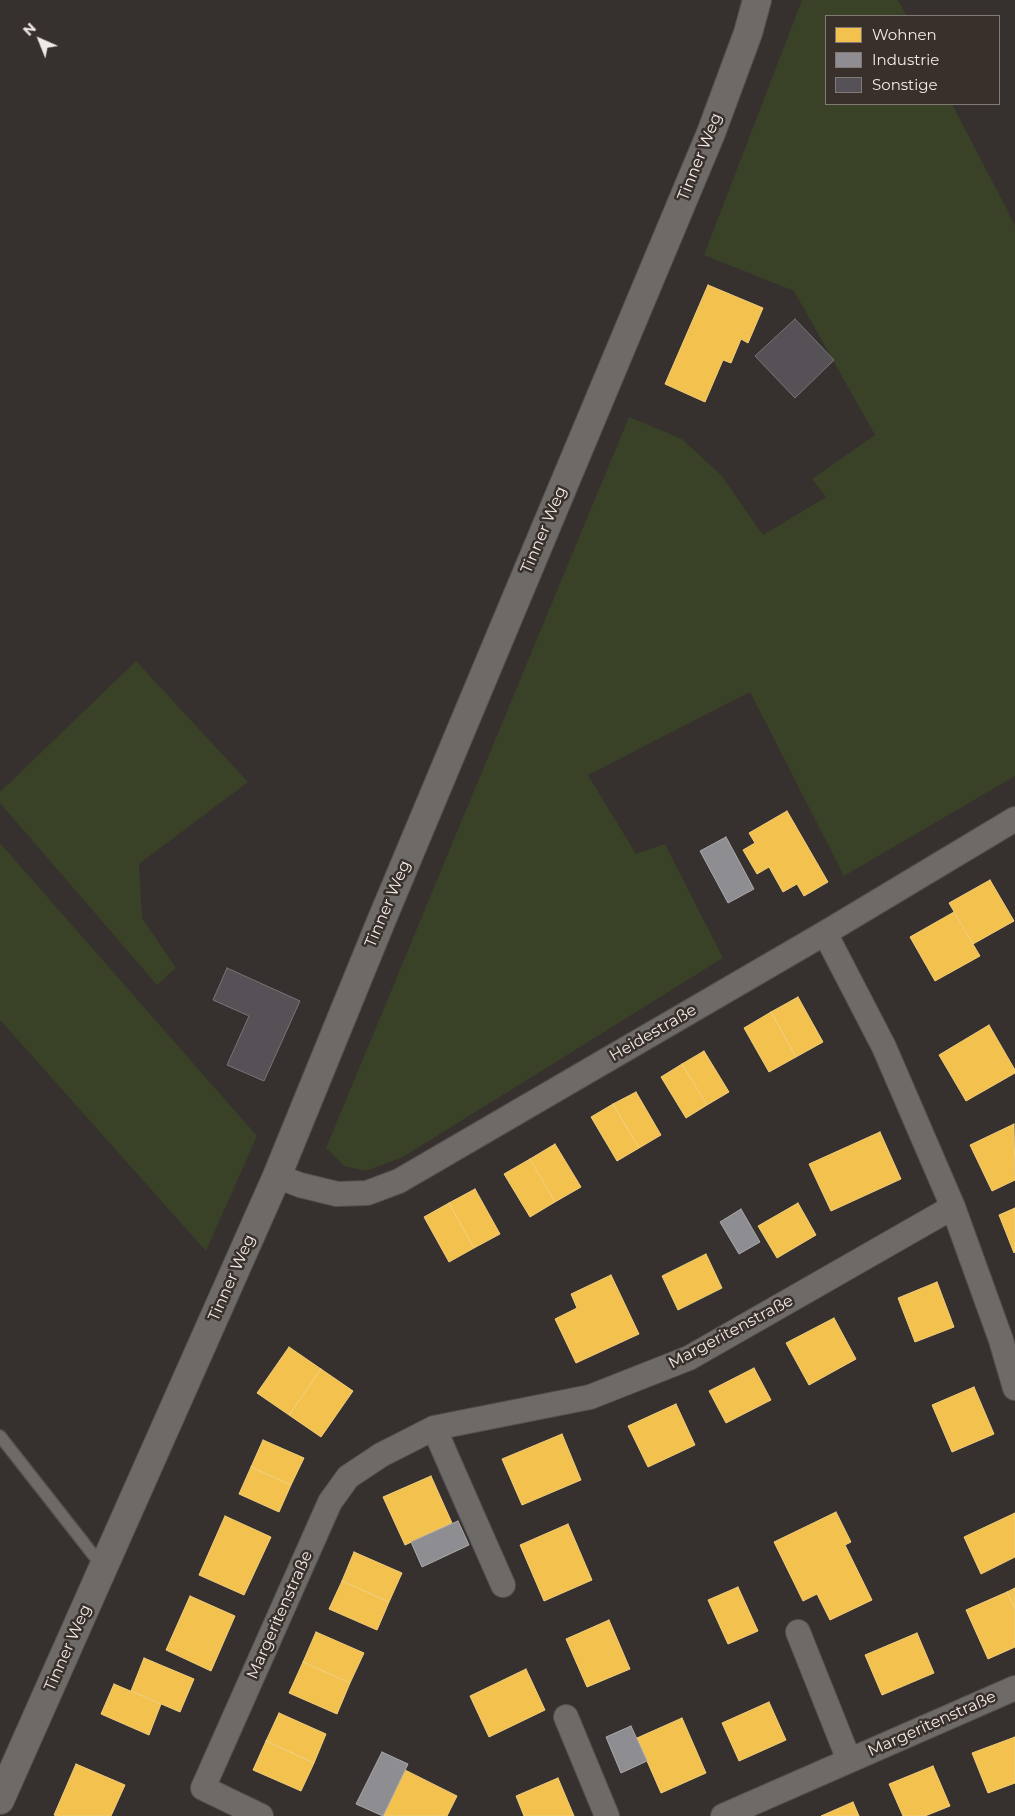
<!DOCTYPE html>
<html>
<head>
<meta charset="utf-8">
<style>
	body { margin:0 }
	#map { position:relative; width:1015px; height:1816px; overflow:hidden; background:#36312e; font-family:Montserrat,sans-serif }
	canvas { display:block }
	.legend { position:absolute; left:825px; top:15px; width:175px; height:90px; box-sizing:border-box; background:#39302b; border:1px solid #827a76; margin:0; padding:6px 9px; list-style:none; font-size:15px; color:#f0eae7 }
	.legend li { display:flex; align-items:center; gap:10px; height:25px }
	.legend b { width:25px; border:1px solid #827a76 }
	.north { position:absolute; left:15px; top:15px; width:50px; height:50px; -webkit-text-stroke:4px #39302b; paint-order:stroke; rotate:316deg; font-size:14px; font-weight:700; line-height:20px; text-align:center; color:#f0eae7 }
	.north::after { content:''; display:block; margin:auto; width:18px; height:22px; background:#f0eae7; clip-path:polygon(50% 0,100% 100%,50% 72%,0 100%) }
</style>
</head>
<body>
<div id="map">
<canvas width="1015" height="1816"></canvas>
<ul class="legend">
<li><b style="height:14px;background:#f2c14e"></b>Wohnen</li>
<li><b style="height:14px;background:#8d8d92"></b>Industrie</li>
<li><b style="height:14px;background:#565157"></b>Sonstige</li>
</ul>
<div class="north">N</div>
</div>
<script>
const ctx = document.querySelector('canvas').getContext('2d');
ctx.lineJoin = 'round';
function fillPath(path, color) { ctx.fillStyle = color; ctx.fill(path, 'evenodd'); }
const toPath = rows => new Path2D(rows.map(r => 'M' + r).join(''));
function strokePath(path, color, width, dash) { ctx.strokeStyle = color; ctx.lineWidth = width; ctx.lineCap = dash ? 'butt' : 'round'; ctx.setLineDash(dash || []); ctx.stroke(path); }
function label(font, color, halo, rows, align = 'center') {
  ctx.font = font + ' Montserrat,sans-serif'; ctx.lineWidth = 5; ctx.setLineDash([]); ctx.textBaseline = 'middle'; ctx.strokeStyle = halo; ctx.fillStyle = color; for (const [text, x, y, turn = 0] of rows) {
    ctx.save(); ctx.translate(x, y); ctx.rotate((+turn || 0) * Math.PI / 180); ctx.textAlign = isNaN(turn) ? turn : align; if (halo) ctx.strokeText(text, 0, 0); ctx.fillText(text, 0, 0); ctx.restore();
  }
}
const green = toPath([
	[802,0,898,0,907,16,826,16,826,104,952,104,1015,225,1015,776,844,876,750,692,588,775,636,854,665,844,723,958,403,1157,366,1171,344,1166,326,1148,629,417,682,439,721,475,763,535,826,497,812,479,875,435,794,291,704,255],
	[136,661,248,782,139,864,142,918,176,968,157,985,0,803,0,792],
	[0,843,257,1136,206,1251,0,1020]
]);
const homes = toPath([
	[708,285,763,308,748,343,741,339,731,363,723,360,705,402,665,384,708,285],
	[787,811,828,882,804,896,797,884,783,892,769,867,757,874,743,850,755,843,749,833,787,811],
	[990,880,1014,921,973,944,949,903,990,880],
	[954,912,980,956,935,981,910,937,954,912],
	[798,997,823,1042,796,1057,771,1012,798,997],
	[771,1012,796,1057,769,1072,744,1028,771,1012],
	[989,1025,1015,1070,1015,1073,966,1101,939,1055,989,1025],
	[704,1051,729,1092,707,1105,682,1064,704,1051],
	[682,1064,707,1105,686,1118,661,1077,682,1064],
	[636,1092,661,1135,639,1148,613,1104,636,1092],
	[613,1104,639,1148,617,1161,591,1117,613,1104],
	[1014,1124,1015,1180,992,1191,970,1145,1014,1124],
	[880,1132,901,1179,831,1211,809,1164,880,1132],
	[555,1144,581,1187,555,1202,530,1159,555,1144],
	[530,1159,555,1202,530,1217,504,1174,530,1159],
	[475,1189,500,1234,474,1248,449,1203,475,1189],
	[449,1203,474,1248,449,1262,424,1217,449,1203],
	[798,1203,816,1235,777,1258,758,1226,798,1203],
	[1015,1208,1015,1252,1014,1253,999,1215,1015,1208],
	[706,1254,722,1288,678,1310,662,1276,706,1254],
	[611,1275,639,1334,576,1363,555,1319,577,1308,571,1294,611,1275],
	[937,1282,954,1327,915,1342,898,1298,937,1282],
	[834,1318,856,1359,809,1385,786,1343,834,1318],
	[289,1347,321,1369,289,1415,257,1393,289,1347],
	[754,1368,771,1400,726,1423,709,1391,754,1368],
	[321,1369,353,1391,321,1437,289,1415,321,1369],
	[974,1387,994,1434,952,1452,932,1405,974,1387],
	[676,1404,695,1445,648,1467,628,1426,676,1404],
	[562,1434,581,1480,522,1505,502,1459,562,1434],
	[263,1440,304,1458,291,1485,251,1467,263,1440],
	[251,1467,291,1485,279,1512,239,1494,251,1467],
	[431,1476,452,1523,405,1545,383,1497,431,1476],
	[836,1512,851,1542,845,1545,872,1600,830,1620,817,1594,803,1601,774,1542,836,1512],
	[1015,1513,1015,1557,981,1574,964,1537,1015,1513],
	[225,1516,271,1537,244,1595,199,1575,225,1516],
	[568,1524,592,1580,544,1601,520,1545,568,1524],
	[354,1552,402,1573,389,1602,342,1581,354,1552],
	[342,1581,389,1602,377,1630,329,1609,342,1581],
	[738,1587,758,1631,728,1644,708,1600,738,1587],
	[1015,1588,1015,1609,1007,1592,1015,1588],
	[1007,1592,1015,1609,1015,1647,988,1659,966,1610,1007,1592],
	[190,1596,235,1616,211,1671,166,1650,190,1596],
	[609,1620,630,1669,587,1687,566,1639,609,1620],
	[316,1632,364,1653,350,1683,303,1662,316,1632],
	[917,1633,934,1673,882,1695,865,1655,917,1633],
	[144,1658,194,1679,180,1712,131,1691,144,1658],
	[303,1662,350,1683,337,1714,289,1693,303,1662],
	[526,1669,545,1710,489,1737,470,1696,526,1669],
	[114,1684,161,1704,149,1735,101,1714,114,1684],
	[769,1702,786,1740,739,1761,722,1723,769,1702],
	[279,1713,326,1734,314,1763,266,1741,279,1713],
	[682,1718,706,1773,661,1793,637,1738,682,1718],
	[1015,1737,1015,1783,988,1793,972,1753,1015,1737],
	[266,1741,314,1763,301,1791,253,1770,266,1741],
	[76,1764,125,1785,111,1816,57,1816,54,1815,76,1764],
	[933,1766,950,1806,925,1816,903,1816,889,1784,933,1766],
	[405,1770,457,1796,447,1816,383,1816,405,1770],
	[558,1778,574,1816,524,1816,516,1796,558,1778],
	[853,1802,859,1816,821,1816,853,1802]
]);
const industry = toPath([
	[726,837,754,889,728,903,700,851,726,837],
	[741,1209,760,1242,739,1254,720,1222,741,1209],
	[458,1521,469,1545,422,1567,411,1542,458,1521],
	[631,1726,647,1761,621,1773,606,1737,631,1726],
	[382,1752,408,1764,383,1816,356,1804,382,1752]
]);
const building = toPath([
	[795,319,834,360,795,398,755,356,795,319],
	[227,968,300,1001,264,1081,227,1065,249,1016,213,1000,227,968]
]);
const service = toPath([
	[0,1436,102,1566]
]);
const minor = toPath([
	[825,933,884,1047,953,1207,1001,1340,1015,1388],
	[277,1176,300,1185,337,1194,367,1193,399,1181,825,933,1015,819],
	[434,1428,503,1585],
	[798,1632,849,1760],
	[566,1717,607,1816],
	[261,1816,203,1788,330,1502,348,1477,381,1455,434,1428,590,1397,689,1358,953,1207],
	[723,1816,1015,1688]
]);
const tertiary = toPath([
	[0,1800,277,1176,382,919,711,133,748,33,757,0]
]);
const streetNames = [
	["Tinner Weg",700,157,-68],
	["Tinner Weg",544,530,-67],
	["Tinner Weg",388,904,-67],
	["Heidestraße",653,1033,-30],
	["Tinner Weg",232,1278,-66],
	["Margeritenstraße",731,1332,-28],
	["Margeritenstraße",280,1615,-66],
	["Tinner Weg",68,1648,-66],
	["Margeritenstraße",932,1724,-24]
];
fillPath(green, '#394126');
fillPath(homes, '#f2c14e');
strokePath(homes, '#f1cd7c', 1);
fillPath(industry, '#8d8d92');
strokePath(industry, '#aba9ac', 1);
fillPath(building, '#565157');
strokePath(building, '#787576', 1);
strokePath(service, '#54504d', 14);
strokePath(minor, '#54504d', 26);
strokePath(tertiary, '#54504d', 30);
strokePath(service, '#6d6a68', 11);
strokePath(minor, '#6d6a68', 24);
strokePath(tertiary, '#6d6a68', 28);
label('16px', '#f0eae7', '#39302b', streetNames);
</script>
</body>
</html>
